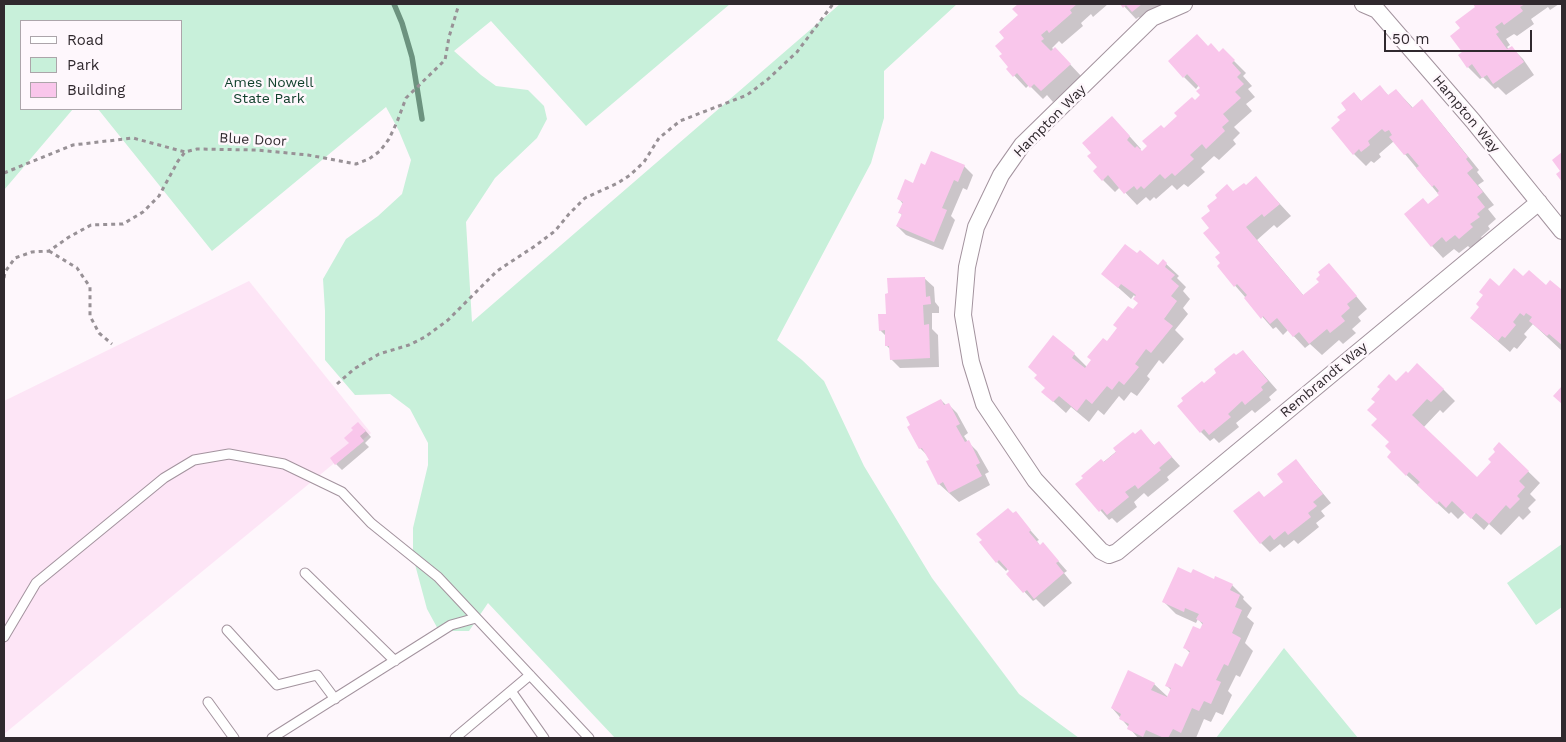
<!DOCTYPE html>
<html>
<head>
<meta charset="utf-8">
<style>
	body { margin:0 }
	#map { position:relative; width:1566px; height:742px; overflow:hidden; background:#fef7fc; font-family:"Work Sans",sans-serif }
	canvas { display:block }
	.frame { position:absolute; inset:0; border:5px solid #30292e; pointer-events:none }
	.legend { position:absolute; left:20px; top:20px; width:162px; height:90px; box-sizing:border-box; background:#fef7fc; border:1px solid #aca5aa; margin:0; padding:6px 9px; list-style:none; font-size:15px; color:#30292e }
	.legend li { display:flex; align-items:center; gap:10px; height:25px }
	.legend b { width:25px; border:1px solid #aca5aa }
	.scale { position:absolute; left:1384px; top:30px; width:148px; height:22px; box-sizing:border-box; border:2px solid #30292e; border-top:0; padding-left:6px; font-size:15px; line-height:18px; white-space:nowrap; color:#30292e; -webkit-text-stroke:4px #fef7fc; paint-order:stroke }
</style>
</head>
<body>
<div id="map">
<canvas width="1566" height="742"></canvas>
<div class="frame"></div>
<ul class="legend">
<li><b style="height:6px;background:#fff"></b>Road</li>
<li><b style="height:14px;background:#c8f0da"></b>Park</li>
<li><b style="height:14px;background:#f9c6eb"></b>Building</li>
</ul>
<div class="scale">50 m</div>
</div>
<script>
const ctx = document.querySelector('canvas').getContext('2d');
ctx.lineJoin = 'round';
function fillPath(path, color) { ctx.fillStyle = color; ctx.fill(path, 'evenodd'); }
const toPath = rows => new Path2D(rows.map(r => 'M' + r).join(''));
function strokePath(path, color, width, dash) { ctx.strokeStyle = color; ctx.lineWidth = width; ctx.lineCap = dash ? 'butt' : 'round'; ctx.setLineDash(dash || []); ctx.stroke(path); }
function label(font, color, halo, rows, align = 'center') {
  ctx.font = font + ' "Work Sans",sans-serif'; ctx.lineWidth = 5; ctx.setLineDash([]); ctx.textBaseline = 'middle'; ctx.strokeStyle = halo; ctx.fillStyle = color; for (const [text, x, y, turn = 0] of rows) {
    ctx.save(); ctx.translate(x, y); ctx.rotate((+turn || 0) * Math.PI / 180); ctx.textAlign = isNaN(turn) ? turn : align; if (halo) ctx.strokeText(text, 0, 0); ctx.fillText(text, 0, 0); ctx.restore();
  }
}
const built = toPath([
	[249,281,371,433,4,734,4,401]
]);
const green = toPath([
	[4,4,730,4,586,126,491,21,454,51,481,75,496,86,528,90,544,106,547,119,537,138,495,178,466,222,472,322,840,4,957,4,884,71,884,118,871,163,777,340,802,360,824,381,864,466,932,578,1019,694,1079,738,615,738,488,603,469,631,439,631,427,609,413,557,413,528,428,465,428,443,410,409,390,394,355,395,325,360,325,311,323,279,346,239,378,216,402,194,411,160,399,131,386,107,212,251,98,109,181,109,181,21,21,21,21,109,73,109,4,190],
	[1562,544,1562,607,1536,625,1507,583],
	[1284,648,1358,738,1216,738]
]);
const shadow = toPath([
	[1020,4,1108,4,1093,17,1091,14,1081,23,1083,26,1062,44,1059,41,1052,48,1067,61,1082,77,1053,102,1047,95,1043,99,1029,85,1026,88,1008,69,1010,67,1004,54,1006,38,1020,16,1014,9],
	[1122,4,1162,4,1145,23,1139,17,1136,19],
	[1474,4,1559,4,1550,10,1548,7,1531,19,1534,24,1517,36,1514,34,1506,39,1510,45,1507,47,1509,49,1511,47,1523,59,1534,75,1506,95,1498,87,1495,89,1483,77,1480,79,1468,67,1464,52,1462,29,1477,8],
	[1209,47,1220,53,1223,50,1246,73,1243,76,1252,86,1248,89,1255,97,1246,104,1252,111,1234,127,1240,133,1233,140,1236,144,1219,160,1214,156,1201,168,1205,172,1188,187,1184,184,1177,190,1172,185,1156,199,1154,197,1150,201,1146,197,1137,205,1120,187,1115,192,1103,180,1123,129,1141,149,1140,150,1142,152,1164,130,1202,96,1202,88,1199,85,1196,89,1184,77],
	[1380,87,1389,96,1396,90,1413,108,1421,101,1433,113,1479,170,1477,172,1484,181,1478,185,1494,205,1488,209,1496,219,1488,226,1490,229,1481,237,1484,240,1472,250,1468,246,1459,253,1454,249,1443,258,1432,246,1428,205,1440,196,1394,141,1379,154,1381,157,1374,163,1371,161,1366,166,1354,154,1342,121,1348,110,1354,93,1362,102],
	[964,166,973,175,967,190,963,188,951,216,955,220,943,250,906,235,897,226,902,215,900,213,903,204,899,199,914,184,926,167],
	[1256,178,1291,216,1277,228,1274,225,1257,240,1304,296,1340,277,1367,309,1358,317,1361,321,1352,329,1356,333,1343,344,1339,340,1322,355,1310,344,1305,348,1288,330,1283,335,1276,327,1273,329,1218,266,1221,264,1222,253,1211,228,1212,211,1219,198,1246,187],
	[1138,255,1158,267,1163,261,1179,276,1177,278,1186,287,1183,291,1190,299,1183,308,1188,314,1175,330,1184,339,1163,364,1159,360,1147,376,1150,379,1137,396,1131,392,1124,401,1119,396,1104,415,1098,410,1089,422,1071,407,1066,413,1043,392,1074,354,1087,367,1139,303,1134,295,1131,299,1103,274],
	[924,278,934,287,935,302,939,307,939,313,932,313,932,329,938,335,939,367,900,368,891,359,891,350,886,345,886,336,880,330,887,315],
	[1524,278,1546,286,1561,291,1562,290,1562,351,1533,324,1524,334,1527,337,1517,349,1514,347,1510,352,1471,318,1499,288],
	[1243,351,1277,390,1269,397,1271,400,1255,413,1252,410,1236,423,1239,427,1219,443,1214,438,1210,441,1201,432,1204,385],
	[1396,383,1443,389,1455,401,1443,413,1440,410,1423,428,1477,479,1493,462,1500,444,1540,483,1530,494,1536,500,1528,508,1531,512,1523,520,1519,516,1501,535,1489,524,1484,530,1465,512,1458,519,1451,512,1449,514,1400,469,1390,443,1378,419],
	[941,400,946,405,948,404,957,413,968,433,964,436,968,442,977,451,989,472,985,474,990,485,959,502,939,484,928,462,930,460,929,457,920,448],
	[364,429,371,437,365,443,369,447,342,470,336,464,350,443,355,430],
	[1141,431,1155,446,1159,443,1180,466,1167,477,1169,480,1148,497,1144,493,1134,502,1137,507,1117,523,1112,518,1109,520,1077,484],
	[1296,461,1331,503,1321,511,1325,516,1316,523,1319,527,1298,544,1294,540,1284,548,1280,544,1270,552,1261,543,1264,498,1284,482],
	[1015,513,1039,540,1037,541,1040,546,1043,544,1067,571,1064,573,1072,583,1044,607,1036,599,1033,601,1008,574,1011,571,1008,569,1006,571,997,562,1013,515],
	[1192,575,1232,585,1244,597,1243,599,1252,608,1247,617,1254,623,1245,643,1253,651,1240,677,1236,675,1228,691,1232,695,1223,715,1216,712,1211,722,1204,719,1196,738,1138,738,1112,708,1154,684,1168,697,1171,690,1167,686,1183,669,1190,653,1185,648,1200,631,1203,625,1198,619,1196,623,1176,614,1164,602]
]);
const stream = toPath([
	[394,4,402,23,412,57,422,119]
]);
const building = toPath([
	[1018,4,1077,4,1070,10,1072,13,1049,33,1047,30,1041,35,1044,39,1041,41,1051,51,1055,47,1071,64,1041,91,1034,84,1030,88,1017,73,1013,77,1006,69,1008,67,999,56,1002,54,995,46,1004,38,999,32,1018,15,1012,9],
	[1120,4,1142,4,1132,12,1126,5,1123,8],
	[1473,4,1525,4,1520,7,1523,11,1504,25,1502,22,1495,27,1499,32,1496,34,1507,49,1512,46,1524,62,1493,84,1487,75,1482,78,1472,64,1467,68,1458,55,1462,52,1450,36,1460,28,1455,22,1475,7],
	[1197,34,1208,46,1211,43,1219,52,1223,48,1235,60,1232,63,1241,73,1237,77,1244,84,1235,92,1241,98,1223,114,1229,121,1222,127,1225,131,1206,149,1202,144,1190,155,1194,159,1175,176,1172,173,1165,179,1160,174,1144,189,1141,186,1137,190,1134,186,1124,194,1108,175,1102,181,1093,171,1097,167,1087,156,1091,153,1082,143,1112,116,1130,136,1127,140,1135,148,1137,146,1142,151,1147,146,1142,141,1161,125,1164,128,1177,116,1174,113,1192,97,1195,100,1200,95,1196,91,1200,88,1187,74,1183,78,1168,61],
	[1380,85,1388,95,1396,89,1412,108,1422,99,1468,157,1466,159,1473,168,1467,173,1483,192,1477,197,1485,207,1477,214,1480,217,1470,224,1473,227,1459,239,1455,235,1446,242,1442,237,1431,247,1404,214,1423,198,1428,204,1439,195,1437,193,1439,191,1434,185,1432,187,1416,168,1419,166,1408,153,1404,155,1389,137,1392,135,1389,130,1385,132,1382,129,1368,141,1370,145,1361,152,1359,149,1353,155,1331,128,1340,120,1337,117,1346,110,1341,103,1354,92,1361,101],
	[931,151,965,165,958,182,954,180,942,208,947,210,934,242,896,226,902,214,898,213,903,202,897,199,905,179,913,183,921,163,925,165],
	[1562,152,1562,182,1556,174,1560,171,1552,160],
	[1256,176,1280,204,1264,217,1262,214,1246,227,1303,295,1319,282,1316,279,1320,275,1318,272,1329,263,1357,296,1347,304,1350,308,1341,316,1345,321,1330,333,1327,329,1309,344,1299,332,1293,337,1277,318,1270,324,1263,316,1261,319,1244,298,1247,295,1237,284,1234,287,1217,266,1220,263,1215,257,1220,253,1203,233,1209,228,1201,218,1210,211,1207,206,1217,198,1215,195,1227,184,1233,191,1244,183,1246,185],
	[1125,244,1137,253,1140,250,1158,265,1163,259,1167,263,1165,267,1175,275,1171,279,1179,286,1171,296,1177,301,1164,319,1173,326,1151,353,1146,349,1135,364,1139,367,1124,385,1119,381,1112,390,1107,386,1092,404,1086,399,1077,411,1059,396,1053,402,1041,392,1045,388,1034,378,1037,375,1028,367,1053,335,1075,353,1072,358,1085,368,1091,360,1087,357,1103,338,1107,341,1117,328,1113,325,1128,306,1133,309,1138,303,1133,299,1136,295,1121,284,1118,288,1101,274],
	[1514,268,1523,276,1529,270,1546,285,1550,280,1561,289,1562,288,1562,345,1549,334,1547,336,1529,321,1532,317,1526,313,1524,316,1520,313,1513,322,1516,325,1505,338,1502,336,1498,341,1470,318,1479,307,1476,304,1483,295,1479,292,1490,278,1499,286],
	[925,277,926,297,930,296,931,304,923,305,924,325,929,324,930,358,890,360,889,346,885,346,885,330,879,331,878,314,886,314,885,294,888,293,887,278],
	[1243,350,1268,381,1261,387,1263,390,1245,405,1242,401,1228,414,1231,417,1209,435,1204,429,1200,433,1177,406,1183,401,1181,398,1202,381,1204,383,1216,373,1214,369,1234,353,1236,355],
	[1417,363,1444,389,1431,402,1427,399,1412,415,1477,477,1491,462,1488,459,1495,452,1493,449,1499,442,1529,471,1519,481,1525,487,1517,496,1520,499,1510,509,1506,505,1489,524,1476,513,1471,519,1452,501,1446,508,1439,501,1437,504,1417,485,1420,482,1409,472,1406,476,1387,457,1391,452,1385,446,1389,442,1371,425,1377,419,1367,410,1375,402,1371,399,1380,389,1377,387,1389,374,1396,381,1406,371,1408,373],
	[1562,386,1562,404,1553,396],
	[941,399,944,405,949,403,960,424,956,426,965,442,969,440,980,463,976,465,982,476,949,493,943,482,938,485,926,461,929,460,922,448,919,449,907,427,910,425,906,417],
	[358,422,366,431,360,436,364,441,335,465,330,458,349,443,344,438,353,430,351,428],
	[1141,429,1154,445,1159,441,1172,457,1159,468,1161,470,1138,489,1135,485,1125,492,1129,497,1107,515,1102,509,1099,512,1075,484,1083,478,1081,476,1101,459,1104,462,1116,452,1113,448,1133,432,1135,434],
	[1296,459,1323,494,1313,502,1317,506,1308,513,1311,517,1288,535,1285,531,1274,540,1270,535,1260,544,1233,511,1259,491,1264,497,1283,482,1277,474],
	[1008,508,1013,513,1016,511,1031,530,1029,532,1040,545,1043,542,1059,561,1056,563,1064,573,1034,599,1027,590,1023,593,1006,574,1009,571,999,560,996,563,979,542,982,540,976,534],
	[1178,567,1191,573,1193,569,1214,579,1215,576,1233,584,1230,590,1240,595,1235,607,1242,610,1232,633,1241,638,1228,666,1224,664,1216,680,1221,682,1211,704,1204,701,1199,711,1192,708,1181,733,1173,729,1168,738,1164,738,1146,730,1143,737,1127,729,1129,724,1119,719,1121,714,1111,708,1128,670,1155,683,1151,690,1167,697,1171,688,1165,686,1175,663,1182,667,1190,651,1183,648,1193,626,1200,629,1203,623,1196,619,1199,614,1185,608,1184,612,1162,602]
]);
const path = toPath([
	[4,173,73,145,133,138,185,152],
	[49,251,77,268,90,287,90,316,99,333,112,344],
	[4,278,5,272,15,258,32,252,49,251,69,237,91,225,123,224,143,212,159,196,178,161,185,152,197,149,257,150,308,155,356,164,369,159,380,151,389,139,397,122,406,98,445,60,449,37,459,4],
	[337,384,354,369,379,354,409,345,425,337,448,320,497,271,535,246,555,231,569,214,585,198,618,183,630,175,644,162,659,138,680,121,747,95,767,80,797,52,833,4]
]);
const service = toPath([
	[305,573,395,661],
	[227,630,277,685,317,675,335,699],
	[4,637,36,583,164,478,194,460,229,454,284,464,342,492,371,523,438,577,589,738],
	[511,691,544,738],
	[208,702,234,738],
	[272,738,451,625,476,618],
	[455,738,530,675]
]);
const minor = toPath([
	[1184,4,1152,18,1022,145,1001,175,976,227,967,267,963,315,971,362,984,404,1035,480,1101,551,1109,555,1117,552,1539,202],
	[1363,4,1377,10,1473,121,1562,231]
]);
const parkNames = [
	["Ames Nowell",269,83],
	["State Park",269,99]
];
const streetNames = [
	["Hampton Way",1466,114,50],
	["Hampton Way",1050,121,-45],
	["Blue Door",253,140,3],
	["Rembrandt Way",1324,380,-40]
];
fillPath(built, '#fde5f6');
fillPath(green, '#c8f0da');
fillPath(shadow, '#0003');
strokePath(stream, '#6c937f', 5.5);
fillPath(building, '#f9c6eb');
strokePath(service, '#a3939e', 11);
strokePath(minor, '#a3939e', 18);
strokePath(path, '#989196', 3, [4, 4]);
strokePath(service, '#fff', 9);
strokePath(minor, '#fff', 16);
label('14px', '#11402c', '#fef7fc', parkNames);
label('14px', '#30292e', '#fef7fc', streetNames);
</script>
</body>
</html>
